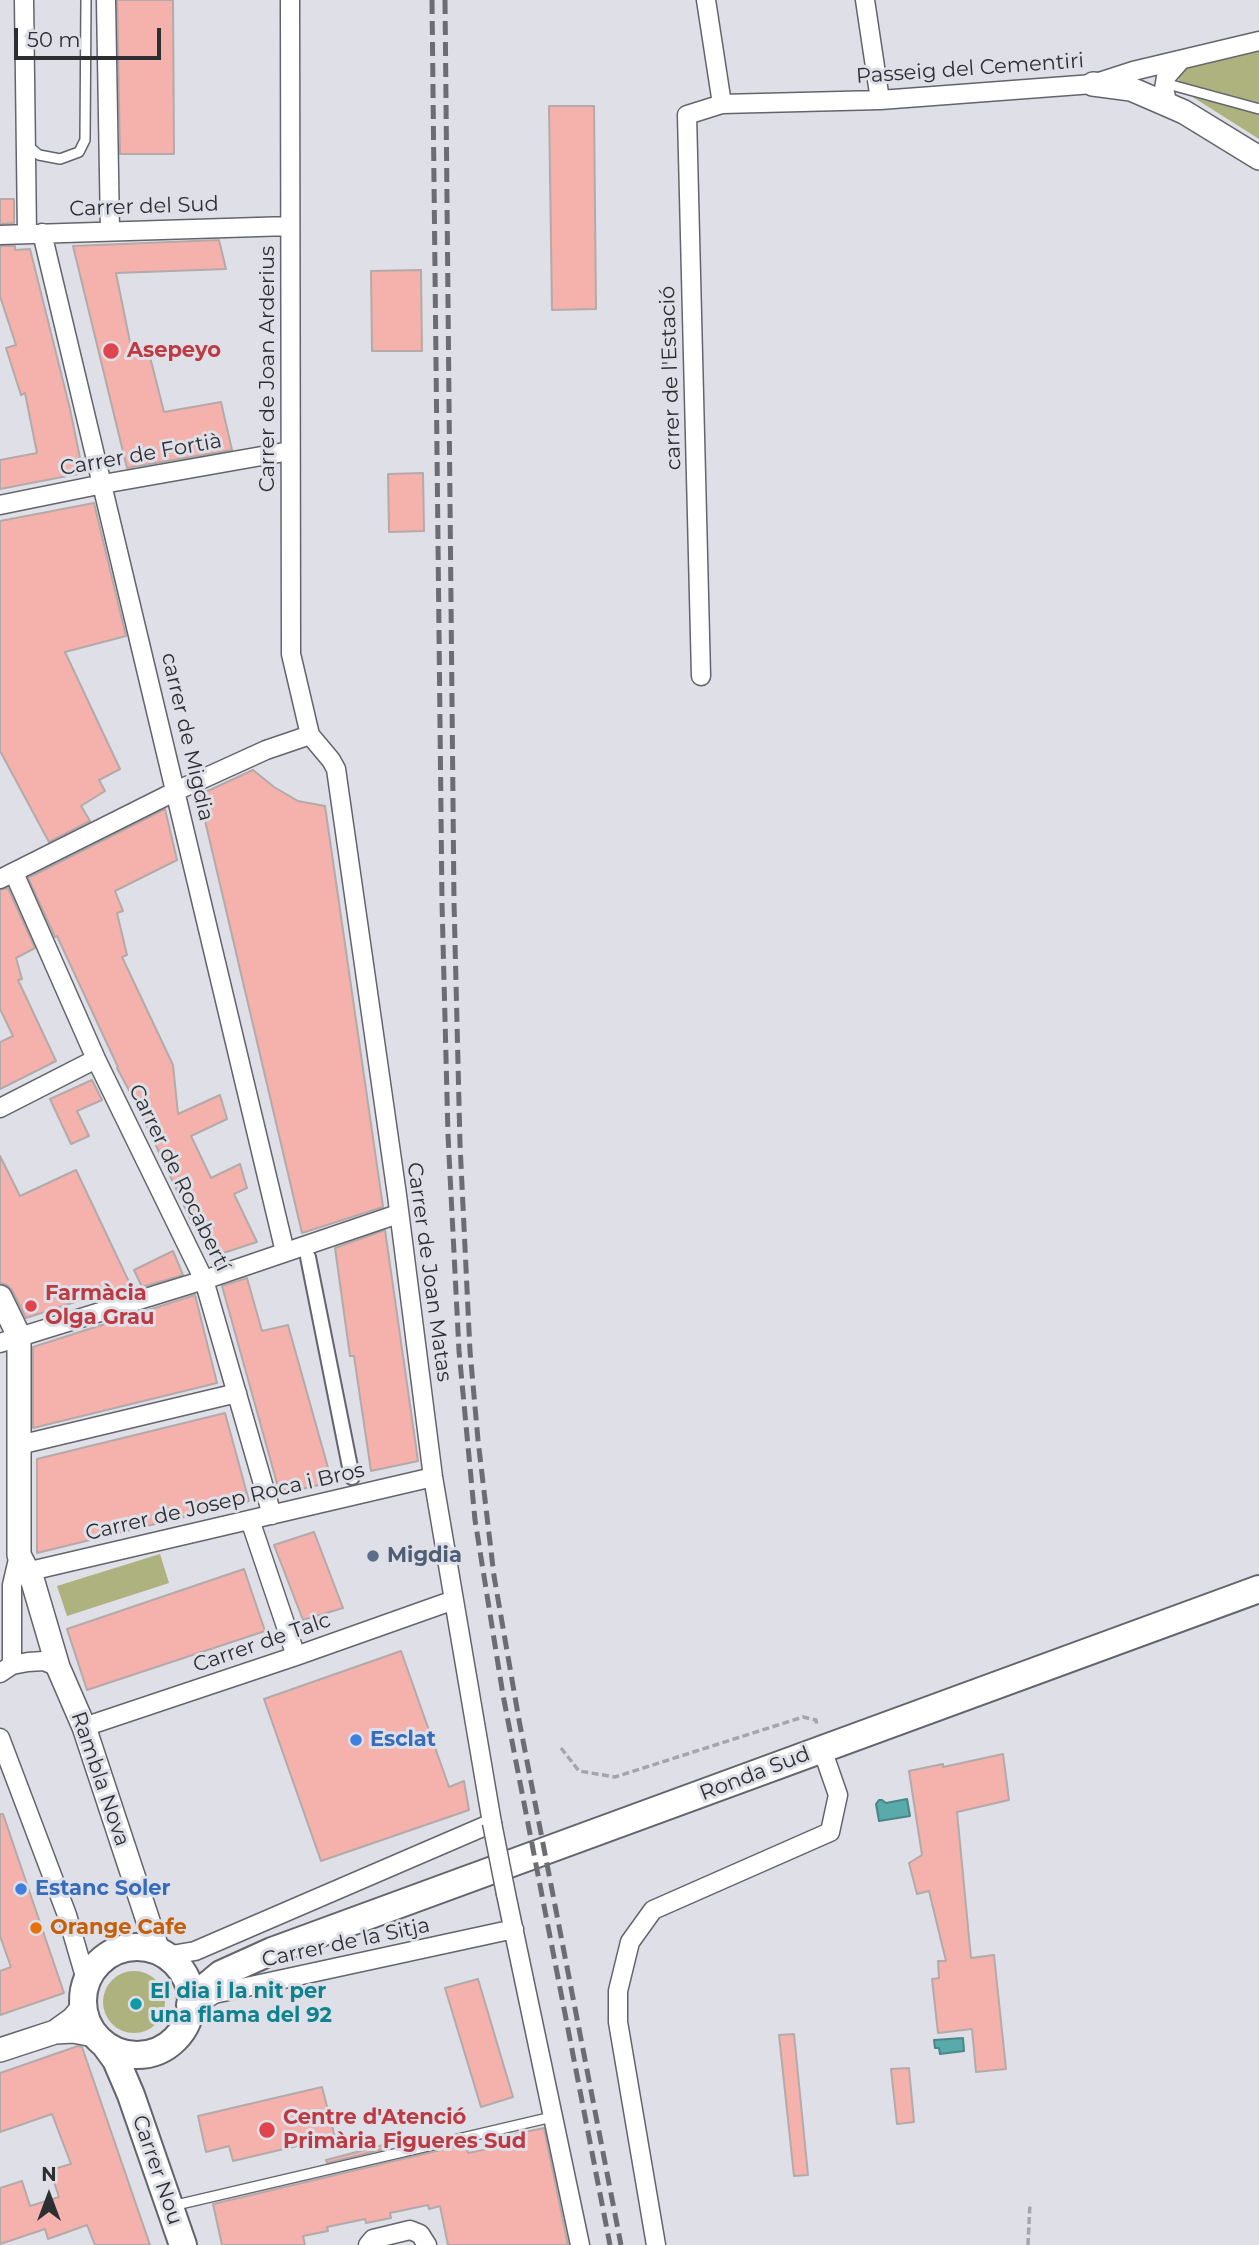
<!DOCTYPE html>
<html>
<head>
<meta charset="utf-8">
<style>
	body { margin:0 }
	#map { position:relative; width:1259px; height:2245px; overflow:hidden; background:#dedfe7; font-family:Montserrat,sans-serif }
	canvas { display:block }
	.north { position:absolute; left:14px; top:2161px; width:70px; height:70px; -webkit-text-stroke:5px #dedfe7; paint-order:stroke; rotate:0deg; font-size:19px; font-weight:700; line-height:28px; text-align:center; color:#2d2e31 }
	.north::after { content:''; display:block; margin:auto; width:24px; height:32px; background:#2d2e31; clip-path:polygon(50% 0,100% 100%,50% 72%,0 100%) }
	.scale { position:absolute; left:14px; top:28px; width:147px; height:32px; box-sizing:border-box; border:4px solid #2d2e31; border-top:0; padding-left:9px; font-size:21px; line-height:24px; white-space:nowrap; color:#2d2e31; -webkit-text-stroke:5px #dedfe7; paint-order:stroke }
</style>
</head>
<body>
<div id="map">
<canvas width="1259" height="2245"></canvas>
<div class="north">N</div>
<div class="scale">50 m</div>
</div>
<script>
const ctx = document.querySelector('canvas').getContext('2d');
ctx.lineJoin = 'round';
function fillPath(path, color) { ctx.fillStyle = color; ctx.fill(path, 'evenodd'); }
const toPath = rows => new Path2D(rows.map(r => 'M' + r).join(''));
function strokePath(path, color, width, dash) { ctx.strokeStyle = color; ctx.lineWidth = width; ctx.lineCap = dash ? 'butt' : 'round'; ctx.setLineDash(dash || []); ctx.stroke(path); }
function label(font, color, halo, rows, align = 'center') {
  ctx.font = font + ' Montserrat,sans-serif'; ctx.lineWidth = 6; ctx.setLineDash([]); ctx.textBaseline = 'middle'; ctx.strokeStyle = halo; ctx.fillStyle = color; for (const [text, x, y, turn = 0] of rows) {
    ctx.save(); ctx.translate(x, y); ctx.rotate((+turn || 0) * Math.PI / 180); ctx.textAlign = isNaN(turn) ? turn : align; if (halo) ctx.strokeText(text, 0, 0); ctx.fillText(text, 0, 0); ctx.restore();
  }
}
const green = toPath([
	[1259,51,1259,139,1180,89,1177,70],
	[160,1554,169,1583,67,1616,57,1586],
	'103 2002a31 31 0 1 1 62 0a31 31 0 1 1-62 0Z'
]);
const water = toPath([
	[907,1799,910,1816,879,1821,876,1804,879,1800,882,1800,886,1803,907,1799],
	[963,2038,964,2051,940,2054,939,2048,935,2048,934,2040,963,2038]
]);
const building = toPath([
	[117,0,173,0,174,154,120,154,117,0],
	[549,106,594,106,596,309,552,310,549,106],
	[0,199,14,199,14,223,0,224,0,199],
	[219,240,226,269,116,273,132,352,148,349,164,412,221,402,232,450,127,468,73,246,219,240],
	[0,246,15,246,15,250,30,249,70,409,83,473,0,489,0,460,37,453,25,393,21,395,6,348,16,345,0,296,0,246],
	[421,270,422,351,372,351,371,271,421,270],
	[423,473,424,531,389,532,388,474,423,473],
	[94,503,126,636,65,652,120,769,99,780,105,791,81,806,90,821,49,842,0,751,0,521,94,503],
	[253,770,274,787,298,801,325,806,383,1207,302,1233,199,795,253,770],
	[165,809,177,860,115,891,123,911,117,913,127,955,122,957,173,1065,178,1114,220,1095,227,1119,191,1136,211,1178,240,1164,247,1188,234,1194,257,1242,214,1256,206,1224,194,1227,138,1107,117,1068,118,1067,57,936,55,937,28,878,165,809],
	[8,888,35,948,16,958,22,979,18,980,56,1061,0,1089,0,1042,13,1036,0,1009,0,890,8,888],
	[92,1080,102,1100,77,1111,89,1136,71,1144,50,1099,92,1080],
	[0,1156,20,1196,76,1170,130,1284,26,1318,12,1290,7,1285,0,1283,0,1156],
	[385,1230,418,1461,371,1471,354,1356,350,1356,335,1248,385,1230],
	[173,1251,183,1275,142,1287,134,1270,173,1251],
	[247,1278,262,1331,288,1325,332,1482,280,1494,222,1286,247,1278],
	[195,1295,217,1383,33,1428,33,1347,195,1295],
	[225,1413,249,1501,37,1553,37,1459,225,1413],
	[314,1532,343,1608,303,1620,274,1545,314,1532],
	[244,1569,265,1631,87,1690,67,1629,244,1569],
	[401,1651,449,1787,464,1781,469,1810,321,1861,264,1699,401,1651],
	[1003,1754,1009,1800,957,1812,971,1958,994,1955,1006,2069,976,2072,972,2029,938,2033,932,1979,939,1978,938,1961,946,1961,929,1891,917,1894,909,1863,922,1855,909,1771,943,1764,943,1767,1003,1754],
	[0,1814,3,1814,64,1993,0,2015,0,1971,11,1967,0,1936,0,1814],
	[478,1979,513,2097,481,2107,445,1988,478,1979],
	[794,2034,808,2175,794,2176,779,2035,794,2034],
	[78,2046,82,2047,150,2245,95,2245,87,2225,48,2239,45,2229,0,2244,0,2188,22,2181,30,2206,59,2197,50,2170,71,2164,52,2114,0,2132,0,2073,78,2046],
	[909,2068,914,2122,897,2124,891,2069,909,2068],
	[322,2087,335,2137,233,2161,229,2146,206,2152,198,2116,322,2087],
	[544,2128,568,2245,448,2245,440,2206,429,2209,428,2205,390,2213,391,2218,366,2223,365,2219,327,2227,328,2231,303,2236,305,2245,222,2245,213,2204,466,2144,468,2153,517,2143,515,2134,544,2128],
	[387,2144,388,2148,327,2163,326,2160,387,2144]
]);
const path = toPath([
	[561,1748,579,1771,615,1777,803,1717,816,1720,817,1726],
	[1028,2245,1030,2203]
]);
const service = toPath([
	[1164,83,1259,109],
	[27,145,39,155,60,159,79,152,85,140,86,0],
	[172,2206,552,2117]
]);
const pedestrian = toPath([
	[308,1257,352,1477]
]);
const minor = toPath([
	[24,0,27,234],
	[106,0,110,231],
	[706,0,722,104],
	[865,0,880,100],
	[1168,105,1164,89,1166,77,1180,61],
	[42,233,285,1252],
	[0,235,290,226],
	[0,505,103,484,290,451],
	[701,676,687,115,722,104,880,100,1093,84,1133,71,1259,41],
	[14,873,96,1059,204,1280,272,1515],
	[0,879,176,791,266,750,310,735],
	[0,1108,96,1059],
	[0,1343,204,1280,398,1214],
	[19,1445,237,1393],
	[250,1520,296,1656],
	[26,1572,433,1477],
	[12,1665,12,1585,19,1555],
	[0,1673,12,1665,28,1662,44,1661,58,1667],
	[84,1727,296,1656,454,1600],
	[0,1738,67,1915,86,1980],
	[506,1894,580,2245],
	[166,1956,195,1951,492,1823,433,1477,397,1195,336,769,331,760,310,735,291,654,290,0],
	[198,2004,214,1994,514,1929],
	[368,2245,373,2239,410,2230,420,2234,427,2245],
	[656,2245,618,2022,618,1991,630,1942,653,1910,830,1832,838,1795,822,1749]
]);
const tertiary = toPath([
	[1093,84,1131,89,1168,105,1184,112,1259,158],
	[0,1297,19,1336,19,1555,33,1582,58,1667,84,1727,158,1951],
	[55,2032,73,2019,83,2007],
	[0,2050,55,2032,73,2031,94,2035]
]);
const secondary = toPath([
	'83 2001a54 54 0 1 1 108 0a54 54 0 1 1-108 0Z',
	[190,2005,203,1989,221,1974,272,1951,1259,1589],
	[105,2045,116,2060,131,2095,183,2245]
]);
const rail = toPath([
	[432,0,442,903,448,1135,459,1351,475,1520,503,1695,610,2245],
	[445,0,454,902,460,1144,470,1351,478,1440,494,1576,519,1720,621,2245]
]);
const minorBridge = toPath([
	[492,1823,506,1894]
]);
const markers = [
	[111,351,9,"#e0444e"],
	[31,1306,7,"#e0444e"],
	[373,1556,7,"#5c6f8a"],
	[356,1740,7,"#3f7fe0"],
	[21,1889,7,"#3f7fe0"],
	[36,1928,7,"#e8710a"],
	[136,2004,7,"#0f9aa8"],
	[267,2130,9,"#e0444e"]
];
const streetNames = [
	["Passeig del Cementiri",970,69,-4],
	["Carrer del Sud",144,207,-2],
	["Carrer de Joan Arderius",268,369,-90],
	["carrer de l'Estació",671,378,-92],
	["Carrer de Fortià",141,455,-10],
	["carrer de Migdia",187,737,77],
	["Carrer de Rocabertí",179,1178,64],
	["Carrer de Joan Matas",429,1272,82],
	["Carrer de Josep Roca i Bros",225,1502,-13],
	["Carrer de Talc",262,1643,-19],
	["Ronda Sud",755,1774,-21],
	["Rambla Nova",100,1779,71],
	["Carrer de la Sitja",346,1943,-12],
	["Carrer Nou",157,2170,71]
];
const healthNames = [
	["Asepeyo",127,351],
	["Farmàcia",45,1294],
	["Olga Grau",45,1318],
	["Centre d'Atenció",283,2118],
	["Primària Figueres Sud",283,2142]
];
const serviceNames = [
	["Migdia",387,1556]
];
const shopNames = [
	["Esclat",370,1740],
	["Estanc Soler",35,1889]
];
const foodNames = [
	["Orange Cafe",50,1928]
];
const cultureNames = [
	["El dia i la nit per",150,1992],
	["una flama del 92",150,2016]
];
fillPath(green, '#aeb27f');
fillPath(water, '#58aaab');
strokePath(water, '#4b8586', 2);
fillPath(building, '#f5b1ac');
strokePath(building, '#b3aaa9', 2);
strokePath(service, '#64656c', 12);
strokePath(pedestrian, '#64656c', 18);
strokePath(minor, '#64656c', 21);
strokePath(tertiary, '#64656c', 26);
strokePath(secondary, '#64656c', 30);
strokePath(path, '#a5a6ad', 3.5, [7, 3.5]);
strokePath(service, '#fff', 9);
strokePath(pedestrian, '#fff', 14);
strokePath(minor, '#fff', 18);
strokePath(tertiary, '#fff', 23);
strokePath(secondary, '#fff', 26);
strokePath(rail, '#6c6d72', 5, [14, 7]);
strokePath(minorBridge, '#64656c', 21, []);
strokePath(minorBridge, '#fff', 18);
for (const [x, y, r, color] of markers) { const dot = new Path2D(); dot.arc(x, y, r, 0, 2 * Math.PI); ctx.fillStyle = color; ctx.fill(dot); strokePath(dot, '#dedfe7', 2.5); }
label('21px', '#2d2e31', '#dedfe7', streetNames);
label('bold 21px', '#be3a42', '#dedfe7', healthNames, 'left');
label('bold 21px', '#4e5e75', '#dedfe7', serviceNames, 'left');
label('bold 21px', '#366cbe', '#dedfe7', shopNames, 'left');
label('bold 21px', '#c56008', '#dedfe7', foodNames, 'left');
label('bold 21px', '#0d838f', '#dedfe7', cultureNames, 'left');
</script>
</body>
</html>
